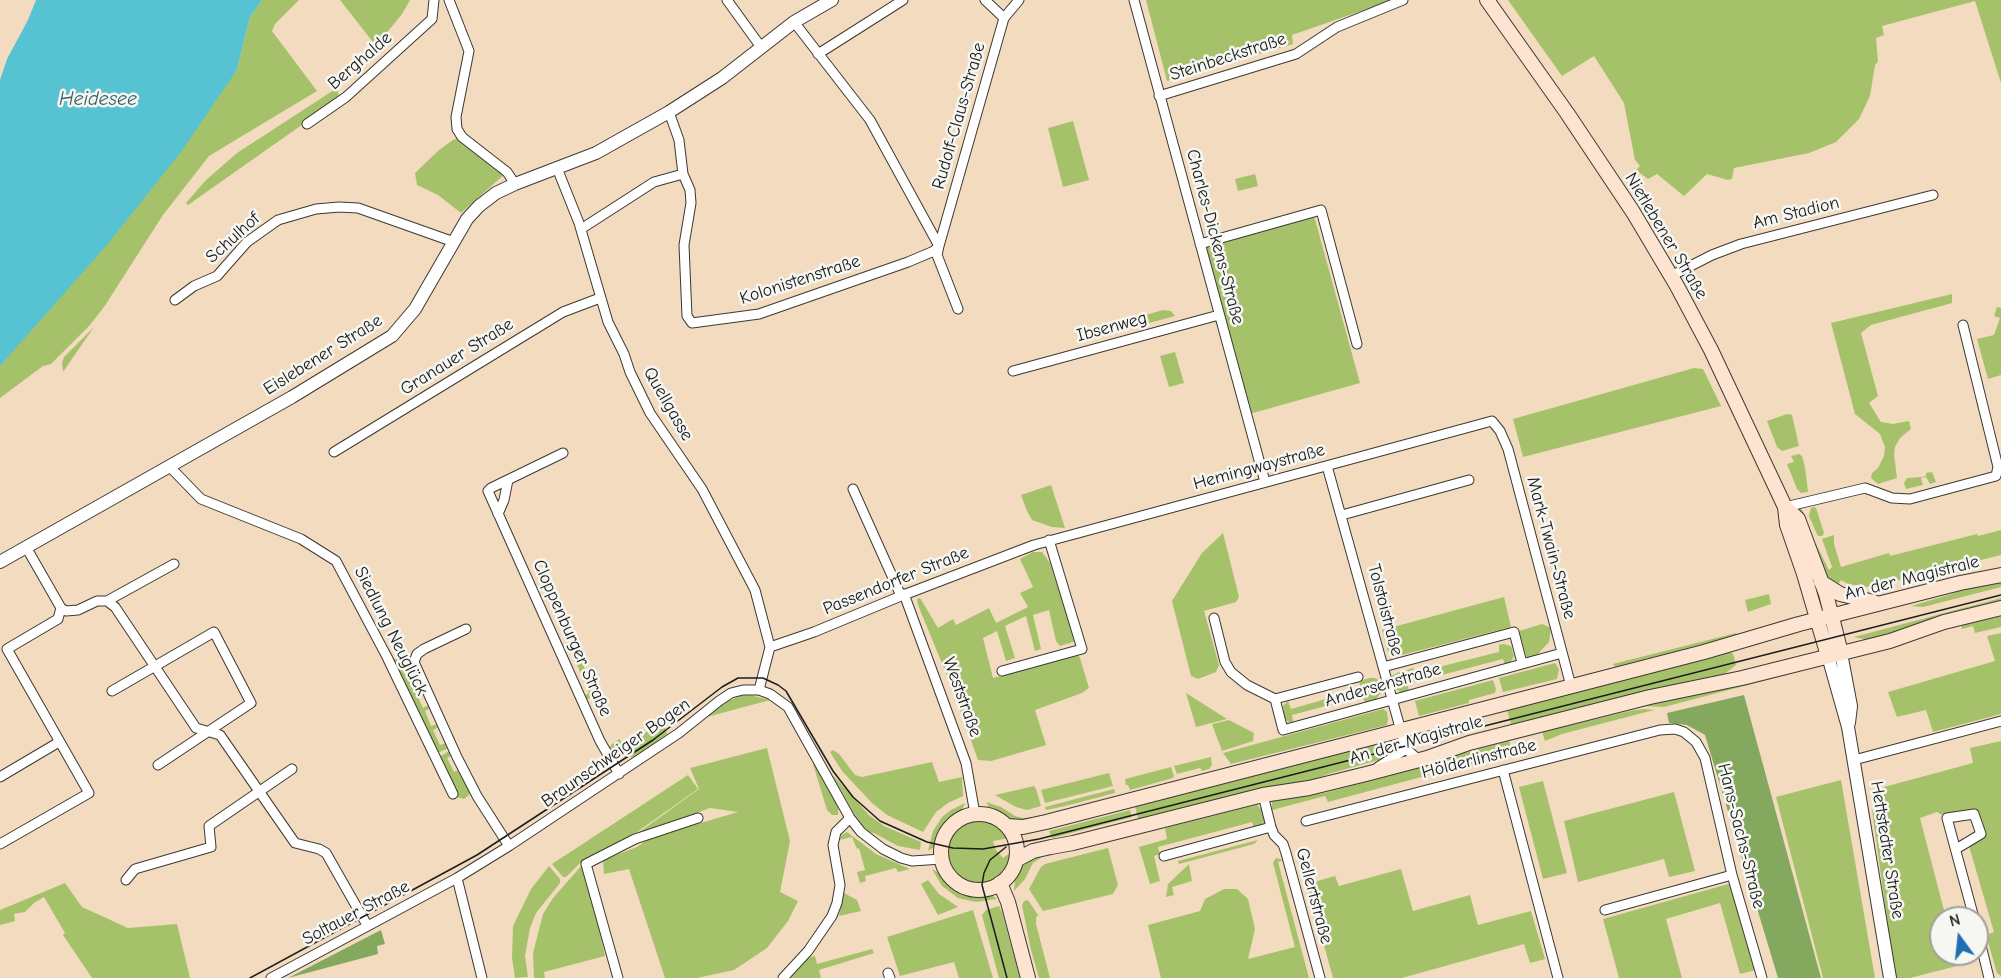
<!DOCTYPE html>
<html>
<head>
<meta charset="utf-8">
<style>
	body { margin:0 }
	#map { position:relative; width:2001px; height:978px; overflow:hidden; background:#f3dbbf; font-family:"Comic Neue",sans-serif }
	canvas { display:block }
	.north { position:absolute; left:1929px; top:906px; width:60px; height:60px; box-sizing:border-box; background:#f6f6f2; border:2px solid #9f9f9c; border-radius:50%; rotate:345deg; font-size:16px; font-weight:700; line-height:24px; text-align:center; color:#1c1c1c }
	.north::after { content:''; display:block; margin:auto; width:21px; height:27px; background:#1f6fb2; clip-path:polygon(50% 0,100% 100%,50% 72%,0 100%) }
</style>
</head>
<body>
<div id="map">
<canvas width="2001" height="978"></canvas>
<div class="north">N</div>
</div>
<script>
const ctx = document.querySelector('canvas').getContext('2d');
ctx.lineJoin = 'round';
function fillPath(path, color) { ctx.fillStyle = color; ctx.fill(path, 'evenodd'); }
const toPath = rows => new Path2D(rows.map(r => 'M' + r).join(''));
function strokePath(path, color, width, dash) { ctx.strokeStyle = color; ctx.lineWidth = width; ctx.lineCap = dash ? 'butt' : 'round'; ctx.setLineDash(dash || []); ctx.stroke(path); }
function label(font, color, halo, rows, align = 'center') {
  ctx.font = font + ' "Comic Neue",sans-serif'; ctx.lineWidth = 5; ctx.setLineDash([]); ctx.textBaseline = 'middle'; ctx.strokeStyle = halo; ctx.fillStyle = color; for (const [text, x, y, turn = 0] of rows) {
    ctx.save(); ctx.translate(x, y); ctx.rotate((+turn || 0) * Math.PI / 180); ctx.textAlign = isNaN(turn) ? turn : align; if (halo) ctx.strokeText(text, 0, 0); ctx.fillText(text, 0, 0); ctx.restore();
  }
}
const green = toPath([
	[262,0,299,0,275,24,272,31,317,91,209,156,163,215,104,307,90,325,51,364,43,366,0,398,0,366,237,70,250,17],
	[340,0,410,0,402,14,376,46],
	[1146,0,1393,0,1292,35,1293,44,1167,81],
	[1508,0,2001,0,2001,83,1975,1,1882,26,1884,35,1876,38,1878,62,1875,65,1870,96,1859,119,1836,142,1809,153,1734,168,1732,179,1728,180,1707,174,1684,196,1657,174,1648,179,1636,170,1640,166,1635,160,1624,103,1594,56,1562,76],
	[337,88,339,97,333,103,188,205,186,203,205,181,237,153],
	[1073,121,1089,180,1063,187,1048,128],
	[462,137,507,172,461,213,438,195,417,185,415,173,439,150,453,140],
	[1255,174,1258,186,1238,191,1235,179],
	[1313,212,1360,383,1246,415,1200,244],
	[1952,294,1952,303,1871,325,1861,333,1878,396,1869,403,1881,422,1893,424,1909,421,1911,429,1900,438,1895,447,1894,454,1897,478,1878,484,1871,478,1872,473,1878,468,1884,456,1885,447,1880,434,1855,414,1831,323],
	[1997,307,2001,308,2001,375,1988,379,1977,339,1994,335,2000,318,1994,316],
	[1163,310,1171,311,1175,316,1123,330,1121,322],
	[94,327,63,372,62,363,64,357],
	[1175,352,1184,383,1169,387,1160,356],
	[1694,368,1703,369,1721,406,1523,457,1513,419],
	[1787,414,1792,415,1799,446,1782,451,1777,447,1767,421],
	[1799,454,1802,456,1805,467,1808,492,1801,493,1797,489,1787,464,1794,462,1791,456],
	[1932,472,1936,482,1930,484,1926,477,1921,478,1923,485,1906,489,1904,483,1907,478,1922,477,1926,476,1926,473],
	[1051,485,1065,528,1052,527,1032,520,1027,511,1021,495],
	[1801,507,1812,536,1829,570,1832,567,1822,539,1834,535,1834,544,1841,567,1889,553,1890,556,1977,534,1978,536,2001,530,2001,555,1880,585,1865,587,1848,584,1841,580,1837,586,1822,572,1799,508],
	[1814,507,1816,508,1824,533,1822,536,1818,536,1816,532,1809,516,1811,508],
	[1223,533,1239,597,1236,602,1204,611,1219,665,1216,672,1198,679,1191,676,1172,601,1202,553],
	[1033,552,1042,552,1050,563,1076,641,1060,646,1056,641,1049,610,1033,615,1041,649,1035,651,1026,616,1005,626,1015,658,1006,661,997,631,983,638,993,678,1078,655,1080,658,1089,688,1082,693,1035,710,1046,745,991,761,978,760,955,695,918,605,917,599,920,598,938,628,953,619,956,625,989,608,996,623,1028,607,1020,593,1033,587,1020,559],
	[2001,580,2001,587,1923,607,1911,606,1952,594,1967,586],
	[1769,594,1771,604,1748,612,1745,600],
	[1504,597,1511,627,1394,657,1388,652,1382,630],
	[2001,598,2001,603,1922,623,1868,640,1854,637],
	[2001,616,2001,627,1975,633,1973,626,1962,629,1961,625],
	[1542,624,1551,628,1549,642,1536,656,1527,659,1519,631],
	[1736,633,1738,635,1615,667,1613,664],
	[2001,633,2001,714,1933,732,1926,710,1897,717,1888,692,1995,661,1987,636],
	[1503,644,1511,646,1514,656,1510,663,1505,665,1503,659,1411,683,1407,670,1413,668,1415,673,1499,652,1499,645],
	[1729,651,1733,654,1736,665,1722,676,1512,727,1506,707],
	[392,658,412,664,413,671,407,674,414,689,420,686,422,690,416,693,423,708,429,705,430,708,425,711,431,726,437,724,439,727,433,730,440,745,446,743,449,748,447,749,437,753],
	[581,660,596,694,586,700,584,696,589,693,576,662],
	[1555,663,1559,669,1557,679,1503,692,1499,678],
	[1404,670,1409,691,1402,693,1393,687,1390,681,1391,676],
	[1792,671,1786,675,1664,707,1642,706],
	[1370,678,1375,678,1380,681,1383,690,1376,699,1365,703,1363,696,1292,715,1293,722,1288,722,1284,717,1283,706,1288,701,1291,709,1361,689,1359,681],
	[1493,680,1496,689,1495,693,1469,700,1469,703,1419,716,1415,701],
	[1186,693,1227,719,1196,727],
	[750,695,770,700,707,717,726,702,740,696],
	[1383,709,1387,712,1388,719,1387,725,1231,764,1223,753],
	[1645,709,1654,710,1562,734,1545,741,1542,732,1634,710],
	[661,719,663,719,667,734,635,757,620,757,610,748,611,745,619,739,623,744,659,726,657,720],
	[1229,720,1254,733,1253,741,1222,751,1212,724],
	[1394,739,1396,741,1390,743,1392,752,1382,759,1328,774,1308,782,1139,822,1134,802],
	[1509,741,1512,751,1507,756,1434,775,1431,765,1457,755],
	[2001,741,2001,976,1997,973,1986,935,1994,932,1969,846,1981,834,1973,814,1947,818,1937,812,1920,818,1946,918,1941,918,1941,954,1971,954,1972,962,1910,978,1895,978,1872,810,1885,808,1882,795,1884,787,1973,763,1970,748],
	[767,748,790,841,780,892,798,901,788,921,767,948,734,970,697,978,665,978,629,869,604,874,603,860,637,847,650,838,738,812,710,808,639,834,586,864,605,956,544,972,545,978,534,978,533,953,543,914,553,898,583,864,593,857,638,833,699,789,690,768],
	[833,750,839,754,855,775,862,777,932,762,939,782,962,777,963,796,948,803,936,812,923,832,887,815,872,803,842,771,830,752],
	[449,751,452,755,447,758,454,772,459,770,470,791,469,795,464,799,456,797,439,757],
	[1211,757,1212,765,1209,769,1202,771,1200,768,1177,774,1174,766],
	[815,763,838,805,838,815,832,815,827,810,813,764],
	[1426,766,1429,775,1328,802,1325,796,1272,810,1272,801,1324,793],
	[1171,767,1174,776,1173,778,1130,790,1128,785,1126,785,1125,779],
	[1109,773,1113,786,1045,803,1041,790],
	[832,774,869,815,884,826,921,842,920,850,898,846,874,833,868,832,855,815],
	[688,775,698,789,637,832,581,862,566,877,563,877,552,864],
	[1841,780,1875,978,1823,978,1776,797],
	[1543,781,1567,873,1543,879,1519,787],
	[1034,786,1036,789,1041,806,1027,810,1016,807,995,795],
	[1114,789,1115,793,1065,806,1046,810,1045,807],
	[1674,792,1695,871,1669,877,1664,859,1578,882,1564,821],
	[986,802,1001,807,1015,816,1023,818,1035,817,1037,821,1013,823,991,810],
	[965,803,962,810,943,831,936,846,928,851,933,831,942,817,951,810],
	[1257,805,1263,811,1265,819,1264,822,1259,827,1254,829,1252,822,1158,847,1160,854,1154,856,1160,881,1150,884,1139,847,1167,839,1165,828],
	[1130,810,1132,817,1052,838,1049,831],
	[977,818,987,818,1006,830,1010,838,993,841,996,850,1003,858,1013,851,1012,858,1005,873,995,880,984,885,969,884,957,878,950,870,945,854,946,844,952,831,965,820],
	[847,832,876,854,910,869,898,872,896,868,865,876,866,881,860,883,857,872,865,870,859,848,857,849,852,837,839,840,842,835],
	[1258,840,1254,844,1179,864,1178,861],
	[1108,848,1118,885,1113,894,1043,911,1029,889,1041,867,1045,864],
	[1045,855,1033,863,1025,879,1014,891,1015,880,1023,866,1031,858],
	[1276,858,1284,860,1278,862,1309,978,1161,978,1148,925,1200,911,1205,899,1224,889,1237,889,1248,899,1255,929,1248,959,1295,947,1273,863],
	[1189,864,1192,881,1172,887,1174,895,1166,897,1168,884],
	[549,866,560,879,560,883,536,913,530,928,525,956,528,977,515,978,512,958,513,926,531,889],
	[932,869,944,876,959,888,973,893,991,894,997,899,976,902,958,898,942,886],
	[1401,869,1413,911,1470,895,1478,925,1531,911,1545,959,1530,963,1524,944,1402,978,1333,978,1307,884,1335,876,1339,886],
	[928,880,939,894,958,907,938,915,921,884],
	[65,883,82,907,128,928,177,924,190,978,92,978,63,935,65,933,44,897,34,903,25,912,14,914,15,921,0,925,0,910],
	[1732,883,1756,970,1740,974,1720,903,1666,919,1682,978,1619,978,1603,919],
	[844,893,857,900,861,911,839,916],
	[1028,900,1038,915,1036,918,1036,924,1050,978,1039,978,1031,950,1022,905,1024,901],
	[999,906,1002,912,1020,978,999,978,982,915,986,910],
	[973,910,993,978,959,978,954,962,900,976,887,937],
	[872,949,874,953,819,970,821,978,787,978,810,957,815,956,817,964]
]);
const forest = toPath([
	[1744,695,1821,978,1778,978,1705,735,1687,725,1669,723,1667,713],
	[381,930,385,944,377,946,378,954,288,978]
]);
const water = toPath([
	[36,0,262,0,250,17,237,70,181,152,107,245,0,366,0,80,7,59,28,20]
]);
const minor = toPath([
	[449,0,469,51,456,117,457,129,462,137,507,172,515,184],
	[727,0,761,47],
	[985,0,1004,18],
	[1134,0,1265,482],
	[794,22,870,120,939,246],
	[818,54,903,0],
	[1159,96,1296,54,1337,27,1403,0],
	[669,112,679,140,683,174,690,190,691,203,684,245,687,316,692,323,759,314,908,262,934,251,939,246],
	[307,124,346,97,432,19,434,0],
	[557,168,579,223,608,322,624,354,630,372,650,413,702,489,755,590,770,647,759,690],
	[581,229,654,182,683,174],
	[1200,244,1321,210,1357,344],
	[1671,276,1712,255,1741,244,1933,195],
	[175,300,194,286,217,276,247,242,278,220,316,209,339,207,358,208,454,242],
	[958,309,937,255,939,246,1004,18,1019,0],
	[1013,371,1219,315],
	[334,452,563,312,600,298],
	[563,453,491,488,488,491,600,741,619,774],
	[169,466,201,499,301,539,336,561,387,657,453,794],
	[1327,466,1406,749,1419,760],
	[853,489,901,596],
	[1785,507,1865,488,1892,498,1910,499,1996,476,1998,467,1963,325],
	[498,514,504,500,508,480],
	[1342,515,1469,480],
	[26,547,61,608,66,611,78,610,97,601,107,601,115,607,196,728,220,735,295,843,319,849,326,853,367,925],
	[904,594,966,763,975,814],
	[107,601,174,564],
	[1214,618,1225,662,1231,672,1247,685,1275,699,1358,677],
	[466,629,424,649,417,654,414,662,457,757,477,796,509,846],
	[770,647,814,632,901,596,1034,545,1492,421,1500,431,1508,449,1571,686],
	[1383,667,1514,632,1522,663],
	[1002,671,1082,649,1049,540],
	[112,691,214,632,251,703,158,765],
	[1275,699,1283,730,1562,653],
	[1854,760,2001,721],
	[1378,767,1406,749],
	[1503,770,1558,978],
	[0,777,59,742],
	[1263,795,1271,827,1274,835,1283,844,1286,853,1320,978],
	[1306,821,1660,730,1675,729,1684,732,1696,742,1705,758,1732,875,1762,978],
	[0,844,89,793,7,649,58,619,61,608],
	[1956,849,1981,834,1974,814,1947,818,1974,918],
	[1164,856,1271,827],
	[457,878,482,978],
	[126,880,135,869,211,847,209,826,292,769],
	[1605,910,1732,875],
	[1977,929,1989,978],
	[888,973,890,978],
	[271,978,457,878,509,846,679,733,719,701,731,693,743,690,759,690,770,694,788,707,850,818,861,832,883,849,901,858,912,861,942,859],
	[618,978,586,864,635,839,698,818],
	[783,978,808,951,832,916,837,903,840,885,833,845,836,832,850,818]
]);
const tertiary = toPath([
	[0,562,292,397,392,336,415,309,467,219,479,206,496,193,515,184,596,153,669,112,722,78,794,22,832,0],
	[1841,653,1851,706,1849,723],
	[1828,656,1848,727,1890,978]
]);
const secondary = toPath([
	[1487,0,1567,113,1633,212,1677,286,1711,350,1785,507,1787,525,1804,574,1828,656],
	[1785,507,1798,519,1826,594,1841,653],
	[1821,582,1840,594,1874,602],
	'941 852a38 38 0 1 1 76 0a38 38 0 1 1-76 0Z',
	[1007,826,1023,827,1046,822,1704,652,1799,624,1960,583,2001,575],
	[1016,860,1033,851,1051,847,1073,843,1263,795,1309,788,1366,774,1427,758,1469,743,1650,697,1742,678,1890,641,1944,622,2001,608],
	[1000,883,1008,902,1028,978]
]);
const tram = toPath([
	[1006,847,990,860,984,873,982,885,1007,978],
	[250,978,477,855,653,740,722,687,738,678,763,678,778,685,786,691,833,771,853,797,880,821,927,842,953,848,983,849,1039,839,2001,595]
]);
const streetNames = [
	["Steinbeckstraße",1228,57,-18],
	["Berghalde",360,61,-41],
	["Rudolf-Claus-Straße",959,116,-74],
	["Am Stadion",1796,213,-14],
	["Nietlebener Straße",1666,236,59],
	["Charles-Dickens-Straße",1215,237,75],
	["Schulhof",233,238,-42],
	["Kolonistenstraße",800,280,-18],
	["Ibsenweg",1112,327,-15],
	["Eislebener Straße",323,355,-32],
	["Granauer Straße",457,357,-32],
	["Quellgasse",668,404,60],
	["Hemingwaystraße",1259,467,-15],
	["Mark-Twain-Straße",1551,548,75],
	["An der Magistrale",1912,578,-14],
	["Passendorfer Straße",896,581,-22],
	["Tolstoistraße",1385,610,75],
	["Siedlung Neuglück",391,631,63],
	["Cloppenburger Straße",572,638,66],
	["Andersenstraße",1383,685,-16],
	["Weststraße",962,697,70],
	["An der Magistrale",1416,740,-16],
	["Braunschweiger Bogen",616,753,-35],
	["Hölderlinstraße",1479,759,-14],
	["Hans-Sachs-Straße",1741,836,76],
	["Hettstedter Straße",1887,850,81],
	["Gellertstraße",1314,896,75],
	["Soltauer Straße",356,913,-28]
];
const waterNames = [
	["Heidesee",98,99]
];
fillPath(green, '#a5c26a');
fillPath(forest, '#84a85e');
fillPath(water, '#57c2d1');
strokePath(minor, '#3c3934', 11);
strokePath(tertiary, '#3c3934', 14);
strokePath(secondary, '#3c3934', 16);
strokePath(minor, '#fff', 9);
strokePath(tertiary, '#fff', 12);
strokePath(secondary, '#fde4d1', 14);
strokePath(tram, '#1c1c1c', 1.5);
label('18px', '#1c1c1c', '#f6f6f2', streetNames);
label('italic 20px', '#345e64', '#f6f6f2', waterNames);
</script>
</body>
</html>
